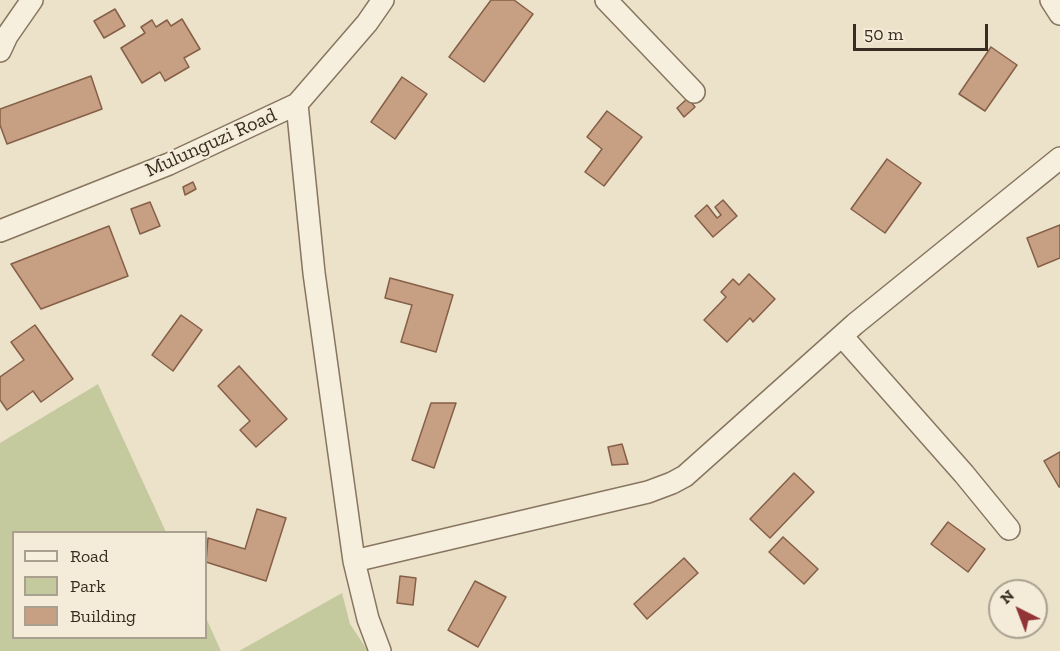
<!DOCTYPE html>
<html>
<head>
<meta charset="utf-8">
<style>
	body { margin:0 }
	#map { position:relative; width:1060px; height:651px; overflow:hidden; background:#ece2ca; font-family:"Zilla Slab",serif }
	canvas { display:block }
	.legend { position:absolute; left:12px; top:531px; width:195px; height:108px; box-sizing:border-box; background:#f4ecd9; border:2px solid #a9a090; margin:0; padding:8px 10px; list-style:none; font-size:18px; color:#392d22 }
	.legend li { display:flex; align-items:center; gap:12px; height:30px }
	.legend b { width:30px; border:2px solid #a9a090 }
	.north { position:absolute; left:988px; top:579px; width:60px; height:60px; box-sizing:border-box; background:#f4ecd9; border:2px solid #a9a090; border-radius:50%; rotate:318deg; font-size:16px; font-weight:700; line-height:24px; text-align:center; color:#392d22 }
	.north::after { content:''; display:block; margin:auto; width:21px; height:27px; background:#923435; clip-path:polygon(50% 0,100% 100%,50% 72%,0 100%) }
	.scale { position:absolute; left:853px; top:24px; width:135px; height:27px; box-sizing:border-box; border:3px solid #392d22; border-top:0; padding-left:8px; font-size:18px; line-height:21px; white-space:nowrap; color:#392d22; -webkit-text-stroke:4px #f4ecd9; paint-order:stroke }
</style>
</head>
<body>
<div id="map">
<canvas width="1060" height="651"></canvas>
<ul class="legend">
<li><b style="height:8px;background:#f7efdd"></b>Road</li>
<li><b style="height:16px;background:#c5ca9e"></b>Park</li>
<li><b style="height:16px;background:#c79f83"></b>Building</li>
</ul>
<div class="north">N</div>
<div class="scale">50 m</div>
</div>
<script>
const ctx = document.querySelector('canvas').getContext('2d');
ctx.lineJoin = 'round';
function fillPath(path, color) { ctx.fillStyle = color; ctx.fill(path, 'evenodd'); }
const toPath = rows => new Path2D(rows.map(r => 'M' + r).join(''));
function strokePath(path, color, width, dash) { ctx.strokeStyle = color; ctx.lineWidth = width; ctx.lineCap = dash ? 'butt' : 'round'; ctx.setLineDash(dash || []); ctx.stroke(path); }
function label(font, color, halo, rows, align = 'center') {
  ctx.font = font + ' "Zilla Slab",serif'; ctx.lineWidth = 4.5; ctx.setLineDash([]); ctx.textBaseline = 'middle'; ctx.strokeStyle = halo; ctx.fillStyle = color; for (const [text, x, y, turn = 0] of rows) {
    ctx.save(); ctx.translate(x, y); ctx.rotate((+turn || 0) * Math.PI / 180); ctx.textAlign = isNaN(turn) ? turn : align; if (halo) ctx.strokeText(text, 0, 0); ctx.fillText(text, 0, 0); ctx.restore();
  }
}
const green = toPath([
	[98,384,166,532,14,532,14,638,206,638,206,618,221,651,0,651,0,443],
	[342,593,350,624,368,651,239,651]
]);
const building = toPath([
	[491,0,514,0,533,14,484,82,449,57,491,0],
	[115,9,125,26,104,38,94,21,115,9],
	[182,19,200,49,184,58,189,67,165,81,160,72,142,83,121,48,145,33,141,27,152,20,156,27,167,20,171,26,182,19],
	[991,47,1017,65,985,111,959,94,991,47],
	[91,76,102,109,7,144,0,125,0,109,91,76],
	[402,77,427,94,395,139,371,122,402,77],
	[688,98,695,107,684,117,677,108,688,98],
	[607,111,642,137,604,186,585,172,602,149,587,137,607,111],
	[887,159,921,183,885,233,851,209,887,159],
	[193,182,196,189,185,195,183,187,193,182],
	[723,200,737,216,713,237,695,216,707,205,717,218,721,215,715,207,723,200],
	[150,202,160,226,140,234,131,209,150,202],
	[1060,225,1060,258,1038,267,1027,238,1060,225],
	[109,226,128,276,41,309,11,264,109,226],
	[749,274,775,299,753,322,750,318,727,342,704,320,726,297,721,292,733,279,739,285,749,274],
	[390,278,453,295,436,352,401,342,412,305,385,298,390,278],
	[181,315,202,330,173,371,152,355,181,315],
	[35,325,73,379,41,402,33,391,7,410,0,400,0,377,24,360,11,342,35,325],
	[239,366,287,419,256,447,240,430,250,421,218,386,239,366],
	[431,403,456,403,434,468,412,460,431,403],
	[622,444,628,464,612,465,608,447,622,444],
	[1060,452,1060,487,1059,487,1044,461,1060,452],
	[794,473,814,492,770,538,750,519,794,473],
	[257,509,286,518,266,581,206,562,208,538,245,549,257,509],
	[948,522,985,549,968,572,931,544,948,522],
	[783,537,818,569,804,584,769,552,783,537],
	[684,558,698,573,647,619,634,604,684,558],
	[400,576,416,578,413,605,397,603,400,576],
	[475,581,506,597,478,647,448,630,475,581]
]);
const street = toPath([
	[606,0,694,92],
	[1051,0,1060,14],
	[0,51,7,36,32,0],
	[297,104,314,273,354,561,368,619,380,651],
	[0,231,169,164,297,104,367,23,383,0],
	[842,336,964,474,1009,529],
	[354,561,648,492,672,483,685,476,855,324,1060,158]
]);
const streetNames = [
	["Mulunguzi Road",211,143,-24]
];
fillPath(green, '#c5ca9e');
fillPath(building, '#c79f83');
strokePath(building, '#855f47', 1.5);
strokePath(street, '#877560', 24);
strokePath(street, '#f7efdd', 21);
label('20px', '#392d22', '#f4ecd9', streetNames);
</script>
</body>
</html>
